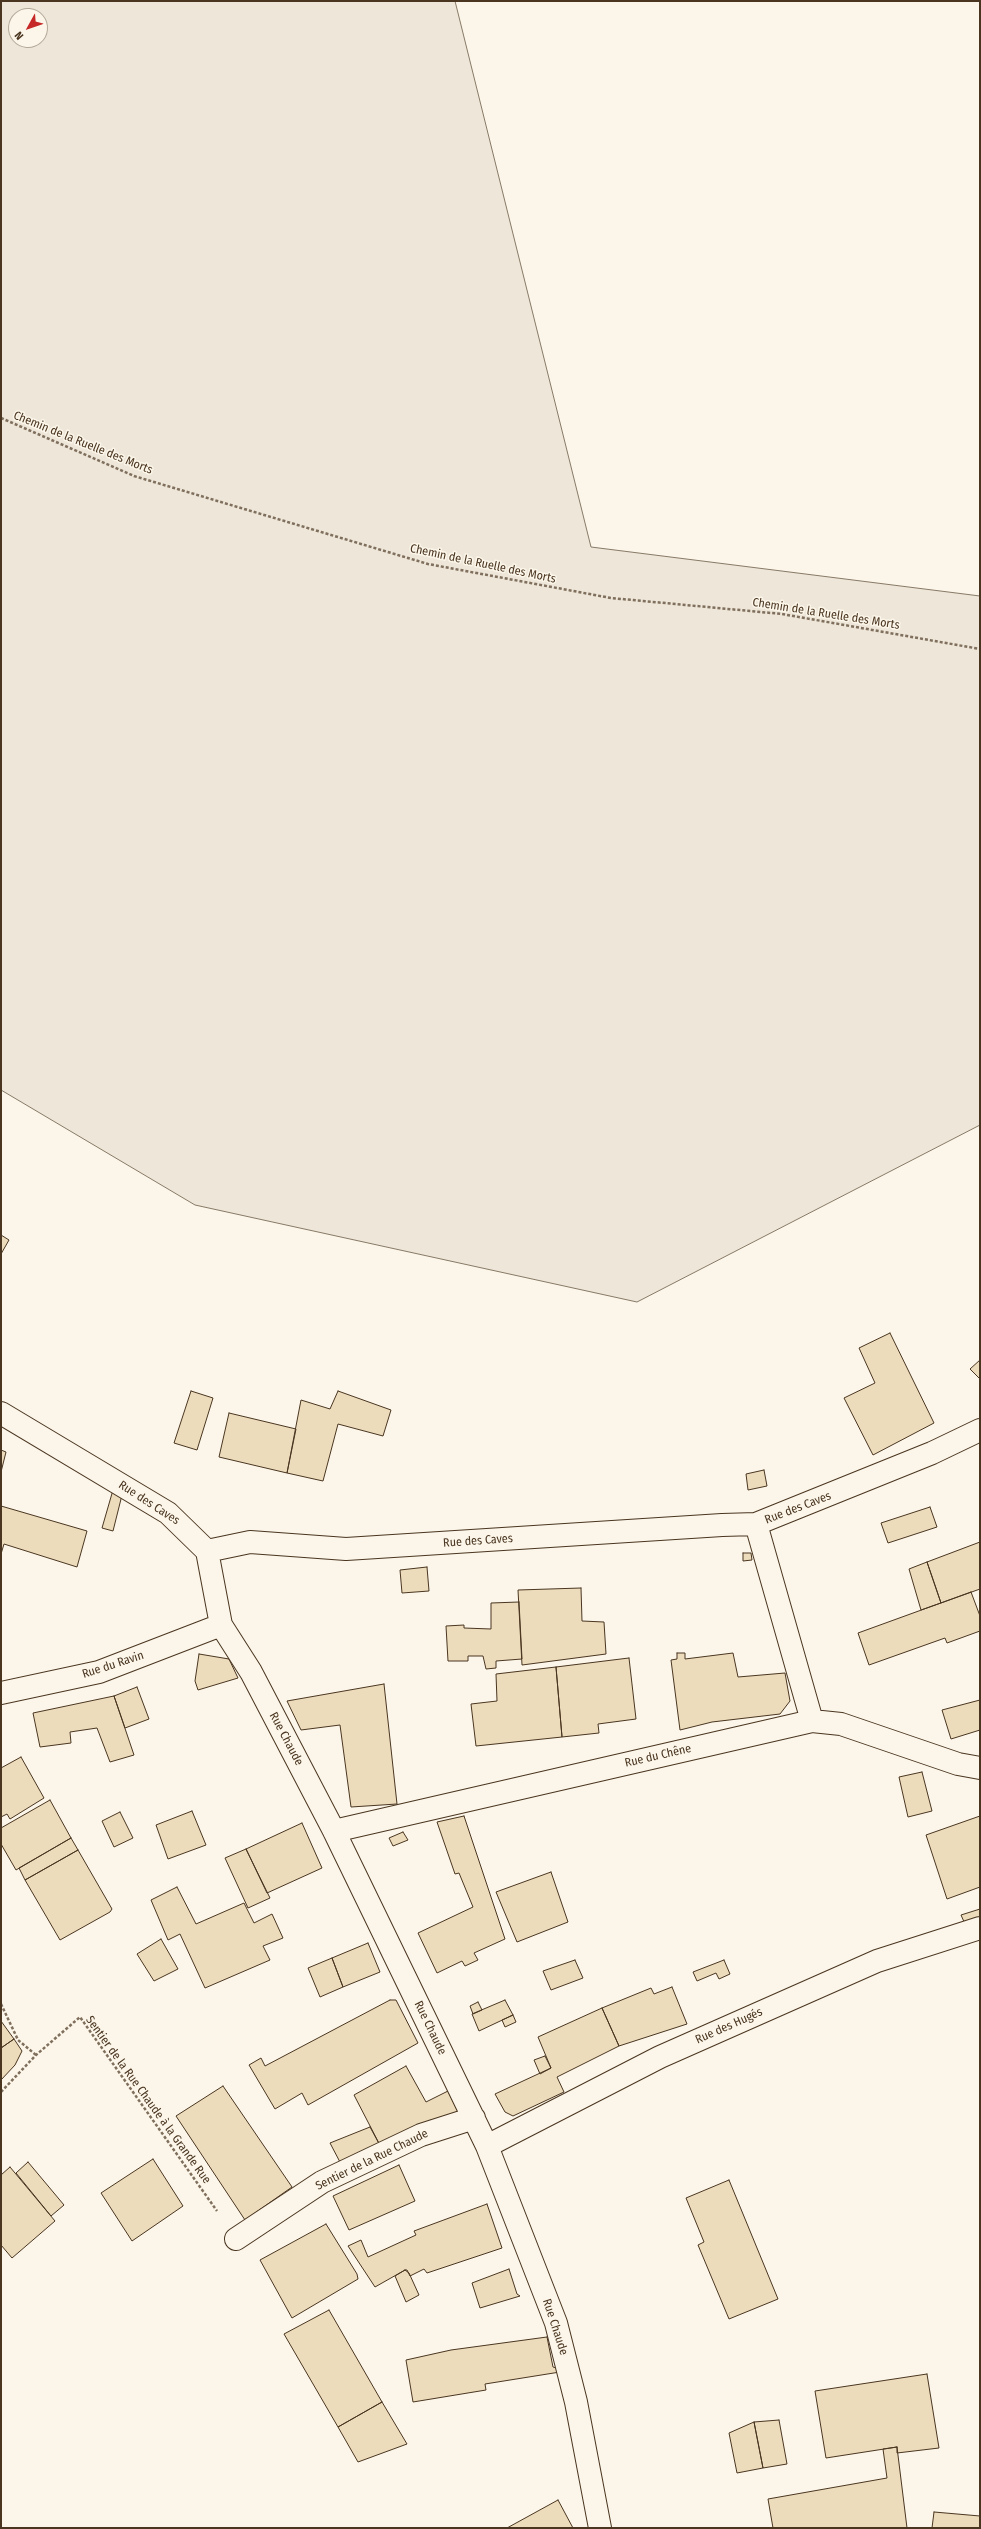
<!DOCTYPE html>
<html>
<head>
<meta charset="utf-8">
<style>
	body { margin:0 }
	#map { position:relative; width:981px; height:2529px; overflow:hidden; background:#fbf6e9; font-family:"Fira Sans Condensed",sans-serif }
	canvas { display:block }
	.frame { position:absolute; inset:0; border:2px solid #4a3520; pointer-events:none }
	.north { position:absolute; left:8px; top:8px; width:40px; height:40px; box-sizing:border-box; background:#fbf6e9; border:1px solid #b4a999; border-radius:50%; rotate:230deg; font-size:11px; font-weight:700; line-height:16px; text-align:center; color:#4a3520 }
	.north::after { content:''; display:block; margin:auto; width:14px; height:18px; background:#c62828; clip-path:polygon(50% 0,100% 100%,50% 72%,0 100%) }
</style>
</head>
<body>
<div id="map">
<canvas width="981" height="2529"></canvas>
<div class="frame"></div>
<div class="north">N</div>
</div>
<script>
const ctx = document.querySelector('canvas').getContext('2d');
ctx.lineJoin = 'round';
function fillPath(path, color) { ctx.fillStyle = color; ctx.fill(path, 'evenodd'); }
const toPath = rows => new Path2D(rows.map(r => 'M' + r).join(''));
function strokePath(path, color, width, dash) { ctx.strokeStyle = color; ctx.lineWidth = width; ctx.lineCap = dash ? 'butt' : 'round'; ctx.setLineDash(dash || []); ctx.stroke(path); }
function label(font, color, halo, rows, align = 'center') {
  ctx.font = font + ' "Fira Sans Condensed",sans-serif'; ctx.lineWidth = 3; ctx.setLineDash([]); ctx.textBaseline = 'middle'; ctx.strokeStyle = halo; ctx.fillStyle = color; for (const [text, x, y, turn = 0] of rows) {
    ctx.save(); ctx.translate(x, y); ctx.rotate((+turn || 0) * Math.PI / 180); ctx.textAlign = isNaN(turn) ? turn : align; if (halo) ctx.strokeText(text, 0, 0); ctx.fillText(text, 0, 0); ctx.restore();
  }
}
const green = toPath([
	[1,1,455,1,591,547,980,596,980,1125,637,1302,195,1205,1,1090,1,1],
	[16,16,40,16,40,40,16,40,16,16]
]);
const building = toPath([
	[1,1235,9,1240,1,1254,1,1235],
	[890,1333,934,1423,873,1455,844,1398,875,1383,859,1348,890,1333],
	[980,1360,980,1379,970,1369,980,1360],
	[191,1391,213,1398,197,1450,174,1443,191,1391],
	[338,1391,391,1410,383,1436,338,1424,323,1481,287,1473,301,1400,330,1409,338,1391],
	[229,1413,296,1429,287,1473,219,1457,229,1413],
	[1,1450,6,1452,1,1472,1,1450],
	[764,1470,767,1486,748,1490,746,1474,764,1470],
	[113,1490,122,1495,113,1531,102,1528,113,1490],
	[1,1506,87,1531,77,1567,4,1544,1,1554,1,1506],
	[930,1507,937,1527,888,1543,881,1523,930,1507],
	[980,1542,980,1589,941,1603,927,1562,980,1542],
	[743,1553,751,1553,752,1560,743,1561,743,1553],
	[927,1562,941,1603,921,1610,909,1569,927,1562],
	[427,1567,429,1591,402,1593,400,1570,427,1567],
	[581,1588,582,1621,604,1622,606,1654,522,1665,518,1590,581,1588],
	[971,1592,980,1616,980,1631,947,1643,945,1638,869,1665,858,1633,971,1592],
	[519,1602,522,1659,496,1661,496,1668,486,1669,483,1656,468,1656,468,1661,448,1661,446,1626,464,1625,464,1628,491,1629,491,1603,519,1602],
	[677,1653,685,1653,685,1659,733,1653,738,1677,785,1673,790,1701,780,1714,712,1722,680,1730,671,1660,677,1659,677,1653],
	[199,1654,229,1659,238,1678,198,1690,195,1681,199,1654],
	[629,1658,636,1719,598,1724,599,1733,562,1737,556,1667,629,1658],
	[556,1667,562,1737,476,1746,471,1704,497,1701,496,1674,556,1667],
	[384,1684,397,1804,351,1807,340,1725,301,1730,287,1701,384,1684],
	[137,1687,149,1719,125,1728,114,1696,137,1687],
	[114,1696,134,1755,110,1762,97,1728,70,1732,71,1743,40,1747,33,1713,114,1696],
	[980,1700,980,1730,951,1739,942,1710,980,1700],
	[21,1757,44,1798,10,1819,7,1814,1,1817,1,1768,21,1757],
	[922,1772,932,1811,908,1817,899,1777,922,1772],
	[50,1800,71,1838,16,1870,1,1844,1,1828,50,1800],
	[192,1811,206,1845,168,1859,156,1825,192,1811],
	[120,1812,133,1838,114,1847,102,1821,120,1812],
	[464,1816,505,1939,474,1953,478,1960,465,1966,462,1961,437,1973,418,1933,473,1907,459,1873,455,1874,437,1822,464,1816],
	[980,1816,980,1887,947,1899,926,1835,980,1816],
	[302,1823,322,1868,267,1893,246,1849,302,1823],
	[403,1832,408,1840,393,1846,389,1838,403,1832],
	[71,1838,78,1850,25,1880,19,1868,71,1838],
	[246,1849,270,1898,248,1908,225,1858,246,1849],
	[78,1850,112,1909,110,1912,60,1940,25,1880,78,1850],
	[551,1872,568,1922,517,1942,496,1892,551,1872],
	[177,1887,196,1924,244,1903,254,1923,272,1914,283,1938,263,1946,270,1960,205,1988,180,1934,168,1940,151,1900,177,1887],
	[980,1909,980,1918,965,1924,961,1915,980,1909],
	[161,1939,178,1969,154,1981,137,1954,161,1939],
	[368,1943,380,1972,343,1987,332,1958,368,1943],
	[332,1958,343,1987,320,1997,308,1968,332,1958],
	[575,1960,583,1978,551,1990,543,1971,575,1960],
	[724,1960,730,1974,719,1979,716,1973,697,1981,693,1972,724,1960],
	[672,1987,687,2024,619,2046,602,2008,651,1988,654,1994,672,1987],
	[390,2000,396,2000,418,2043,308,2105,302,2093,275,2109,249,2065,261,2058,265,2066,390,2000],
	[505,2000,513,2015,479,2031,472,2014,505,2000],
	[478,2002,482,2010,473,2014,470,2006,478,2002],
	[602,2008,619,2046,557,2077,564,2092,513,2116,505,2112,495,2094,551,2068,538,2037,602,2008],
	[513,2015,516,2022,505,2027,502,2020,513,2015],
	[1,2021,14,2039,1,2048,1,2021],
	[14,2039,22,2051,15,2065,1,2080,1,2048,14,2039],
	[545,2056,551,2068,540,2074,534,2060,545,2056],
	[406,2066,426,2102,448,2091,460,2116,435,2127,431,2120,383,2151,354,2095,406,2066],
	[223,2086,292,2187,245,2220,176,2116,223,2086],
	[370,2127,383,2151,341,2164,330,2143,370,2127],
	[153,2159,183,2206,132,2241,101,2193,153,2159],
	[28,2162,64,2205,51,2216,16,2173,28,2162],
	[399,2165,415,2201,349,2230,333,2196,399,2165],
	[10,2167,55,2221,12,2258,1,2245,1,2175,10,2167],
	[729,2180,778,2299,729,2319,698,2245,704,2242,686,2198,729,2180],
	[487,2204,502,2248,427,2273,424,2269,410,2276,407,2270,405,2270,375,2287,348,2246,361,2240,368,2257,416,2235,414,2231,487,2204],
	[326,2224,357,2274,358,2279,292,2318,260,2260,326,2224],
	[509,2269,517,2294,520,2296,480,2308,472,2283,509,2269],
	[405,2270,409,2273,419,2295,406,2302,395,2276,405,2270],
	[329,2310,382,2402,338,2427,284,2334,329,2310],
	[547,2337,553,2367,560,2369,560,2372,485,2384,486,2390,413,2402,406,2360,451,2350,547,2337],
	[927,2374,939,2448,897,2453,897,2447,826,2458,815,2391,927,2374],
	[382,2402,407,2444,358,2462,338,2427,382,2402],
	[779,2420,787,2464,763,2468,754,2422,779,2420],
	[754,2422,763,2468,737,2473,729,2433,754,2422],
	[897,2447,907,2528,773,2528,768,2499,887,2478,883,2449,897,2447],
	[558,2500,573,2528,507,2528,558,2500],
	[934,2512,980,2516,980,2528,932,2528,934,2512]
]);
const path = toPath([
	[1,418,134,476,428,564,611,598,782,614,980,649],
	[1,2004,18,2040,36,2055],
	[1,2092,36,2055,80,2017,217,2211]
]);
const street = toPath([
	[1,1413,168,1513,207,1551],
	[756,1524,812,1721],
	[207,1551,221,1625,251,1672,334,1831,487,2146,556,2323,576,2402,600,2528],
	[207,1551,250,1542,346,1549,722,1525,756,1524,932,1453,980,1430],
	[1,1693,99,1672,221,1625],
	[334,1831,812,1721,841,1724,958,1764,980,1768],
	[487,2146,660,2057,877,1961,980,1928],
	[236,2239,322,2182,421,2135,474,2118]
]);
const streetNames = [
	["Chemin de la Ruelle des Morts",83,443,22],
	["Chemin de la Ruelle des Morts",483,564,12],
	["Chemin de la Ruelle des Morts",826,614,9],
	["Rue des Caves",149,1503,33],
	["Rue des Caves",798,1508,-21],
	["Rue des Caves",478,1541,-4],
	["Rue du Ravin",113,1665,-18],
	["Rue Chaude",286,1739,62],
	["Rue du Chêne",658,1756,-13],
	["Rue des Hugés",729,2026,-24],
	["Rue Chaude",430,2028,64],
	["Sentier de la Rue Chaude à la Grande Rue",148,2100,54],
	["Sentier de la Rue Chaude",372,2160,-26],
	["Rue Chaude",555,2327,72]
];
fillPath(green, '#ede6d9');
strokePath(green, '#887966', 1);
fillPath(building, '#ecdcbc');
strokePath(building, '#4a3520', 1);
strokePath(street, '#4a3520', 24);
strokePath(path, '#7f6f5c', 2.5, [3, 2]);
strokePath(street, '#fbf6e9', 22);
label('12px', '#4a3520', '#fbf6e9', streetNames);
</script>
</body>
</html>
